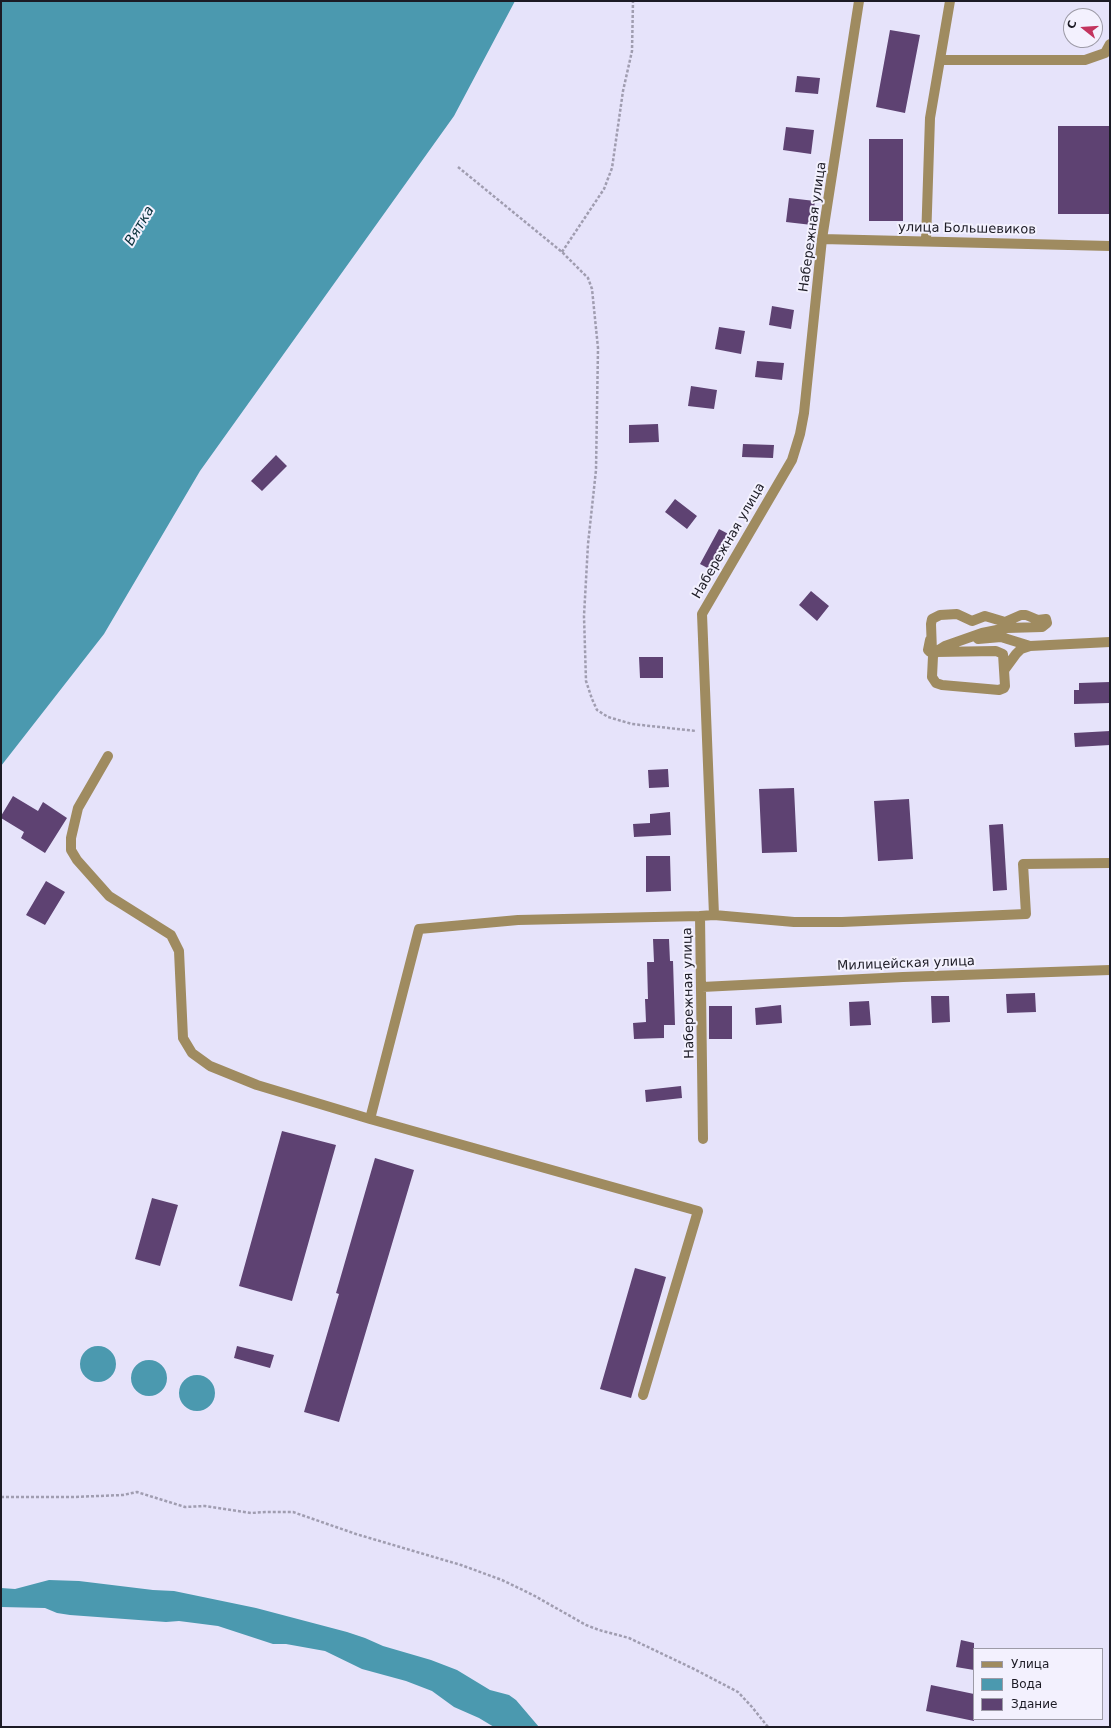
<!DOCTYPE html>
<html>
<head>
<meta charset="utf-8">
<style>
	body { margin:0 }
	#map { position:relative; width:1111px; height:1728px; overflow:hidden; background:#e6e3fa; font-family:"DejaVu Sans",sans-serif }
	canvas { display:block }
	.frame { position:absolute; inset:0; border:2px solid #1c1b25; pointer-events:none }
	.legend { position:absolute; left:973px; top:1648px; width:130px; height:72px; box-sizing:border-box; background:#f3f1fe; border:1px solid #9d9ba7; margin:0; padding:5px 7px; list-style:none; font-size:12px; color:#1c1b25 }
	.legend li { display:flex; align-items:center; gap:8px; height:20px }
	.legend b { width:20px; border:1px solid #9d9ba7 }
	.north { position:absolute; left:1063px; top:8px; width:40px; height:40px; box-sizing:border-box; background:#f3f1fe; border:1px solid #9d9ba7; border-radius:50%; rotate:287deg; font-size:11px; font-weight:700; line-height:16px; text-align:center; color:#1c1b25 }
	.north::after { content:''; display:block; margin:auto; width:14px; height:18px; background:#c3345f; clip-path:polygon(50% 0,100% 100%,50% 72%,0 100%) }
</style>
</head>
<body>
<div id="map">
<canvas width="1111" height="1728"></canvas>
<div class="frame"></div>
<ul class="legend">
<li><b style="height:5px;background:#9f8b60"></b>Улица</li>
<li><b style="height:11px;background:#4b99af"></b>Вода</li>
<li><b style="height:11px;background:#5e4272"></b>Здание</li>
</ul>
<div class="north">С</div>
</div>
<script>
const ctx = document.querySelector('canvas').getContext('2d');
ctx.lineJoin = 'round';
function fillPath(path, color) { ctx.fillStyle = color; ctx.fill(path, 'evenodd'); }
const toPath = rows => new Path2D(rows.map(r => 'M' + r).join(''));
function strokePath(path, color, width, dash) { ctx.strokeStyle = color; ctx.lineWidth = width; ctx.lineCap = dash ? 'butt' : 'round'; ctx.setLineDash(dash || []); ctx.stroke(path); }
function label(font, color, halo, rows, align = 'center') {
  ctx.font = font + ' "DejaVu Sans",sans-serif'; ctx.lineWidth = 4; ctx.setLineDash([]); ctx.textBaseline = 'middle'; ctx.strokeStyle = halo; ctx.fillStyle = color; for (const [text, x, y, turn = 0] of rows) {
    ctx.save(); ctx.translate(x, y); ctx.rotate((+turn || 0) * Math.PI / 180); ctx.textAlign = isNaN(turn) ? turn : align; if (halo) ctx.strokeText(text, 0, 0); ctx.fillText(text, 0, 0); ctx.restore();
  }
}
const water = toPath([
	[1,1,515,1,454,116,200,471,104,634,1,766],
	'80 1364a18 18 0 1 1 36 0a18 18 0 1 1-36 0Z',
	'131 1378a18 18 0 1 1 36 0a18 18 0 1 1-36 0Z',
	'179 1393a18 18 0 1 1 36 0a18 18 0 1 1-36 0Z',
	[49,1580,79,1581,153,1590,174,1591,256,1608,347,1632,365,1638,383,1646,431,1660,457,1670,490,1690,509,1695,516,1700,539,1727,494,1727,479,1718,454,1707,432,1691,406,1681,362,1669,325,1651,286,1644,273,1644,218,1626,179,1621,166,1622,70,1615,57,1613,45,1608,1,1607,1,1588,15,1589]
]);
const building = toPath([
	[890,30,920,35,905,113,876,107],
	[797,76,820,78,818,94,795,92],
	[1058,126,1110,126,1110,214,1058,214],
	[786,127,814,130,811,154,783,150],
	[869,139,903,139,903,221,869,221],
	[789,198,815,201,812,225,786,222],
	[772,306,794,310,791,329,769,325],
	[719,327,745,331,741,354,715,349],
	[757,361,784,363,782,380,755,377],
	[691,386,717,390,714,409,688,406],
	[658,424,659,442,629,443,629,425],
	[743,444,774,445,773,458,742,457],
	[276,455,287,466,262,491,251,481],
	[675,499,697,516,687,529,665,512],
	[719,529,734,537,715,572,700,564],
	[811,591,829,606,817,621,799,605],
	[639,657,663,657,663,678,640,678],
	[1110,682,1110,703,1074,704,1074,690,1079,690,1079,683],
	[1110,731,1110,745,1075,747,1074,733],
	[668,769,669,787,649,788,648,770],
	[794,788,797,852,762,853,759,789],
	[13,796,38,811,43,802,67,818,45,853,21,838,24,832,1,818,1,816],
	[909,799,913,859,878,861,874,801],
	[670,812,671,835,634,837,633,824,650,823,650,814],
	[1003,824,1007,890,993,891,989,825],
	[646,856,670,856,671,891,646,892],
	[46,881,65,892,45,925,26,915],
	[653,939,669,939,670,961,673,961,675,1025,664,1025,664,1038,634,1039,633,1023,646,1022,645,999,648,999,647,962,654,962],
	[1035,993,1036,1012,1007,1013,1006,994],
	[931,996,949,996,950,1022,932,1023],
	[869,1001,871,1025,850,1026,849,1002],
	[781,1005,782,1023,756,1025,755,1008],
	[709,1006,732,1006,732,1039,709,1039],
	[681,1086,682,1098,646,1102,645,1090],
	[282,1131,336,1145,292,1301,239,1286],
	[375,1158,414,1170,339,1422,304,1412,339,1294,336,1293],
	[152,1198,178,1205,160,1266,135,1259],
	[635,1268,666,1277,631,1398,600,1389],
	[237,1346,274,1355,270,1368,234,1358],
	[961,1640,974,1643,974,1670,956,1667],
	[931,1685,974,1694,974,1721,926,1711]
]);
const path = toPath([
	[458,167,562,252,588,278,592,289,598,348,596,470,588,544,584,616,586,681,592,699,597,710,608,717,632,724,696,731],
	[562,252,604,189,612,168,623,91,632,51,633,1],
	[1,1497,73,1497,123,1495,137,1492,185,1507,205,1506,251,1513,265,1512,293,1512,356,1534,461,1565,502,1580,533,1595,586,1625,599,1630,629,1638,694,1669,738,1692,752,1707,768,1727]
]);
const minor = toPath([
	[940,60,1085,60,1105,53,1110,44],
	[822,239,1110,246],
	[926,241,930,118,950,1],
	[978,639,1001,637,1030,646,1110,642],
	[930,640,928,650,930,652,936,652,996,651,1003,654,1005,686,1004,688,999,690,942,685,936,683,932,677,933,656,935,653,937,651,945,646,982,633,1007,628,1042,627,1047,623,1046,619,1038,620,1026,615,1021,615,1005,622,985,616,972,621,957,614,940,615,932,619,931,624,932,652],
	[1005,669,1016,654,1021,649,1030,646],
	[108,756,78,808,71,838,71,850,77,860,109,896,171,935,179,951,183,1038,192,1053,210,1066,257,1085,370,1119,419,929,518,920,700,916],
	[714,915,794,922,842,922,1026,914,1023,864,1110,863],
	[702,987,903,977,1110,970],
	[370,1119,698,1211,643,1395],
	[703,1139,700,916,714,915,702,614,792,460,800,434,804,413,822,239,859,1]
]);
const streetNames = [
	["Набережная улица",813,227,-82],
	["улица Большевиков",967,229,1],
	["Набережная улица",729,541,-60],
	["Милицейская улица",906,964,-2],
	["Набережная улица",689,993,-91]
];
const waterNames = [
	["Вятка",140,226,-59]
];
fillPath(water, '#4b99af');
fillPath(building, '#5e4272');
strokePath(path, '#a09db0', 2.5, [3, 2]);
strokePath(minor, '#9f8b60', 10);
label('13px', '#1c1b25', '#f3f1fe', streetNames);
label('italic 14px', '#082f39', '#f3f1fe', waterNames);
</script>
</body>
</html>
